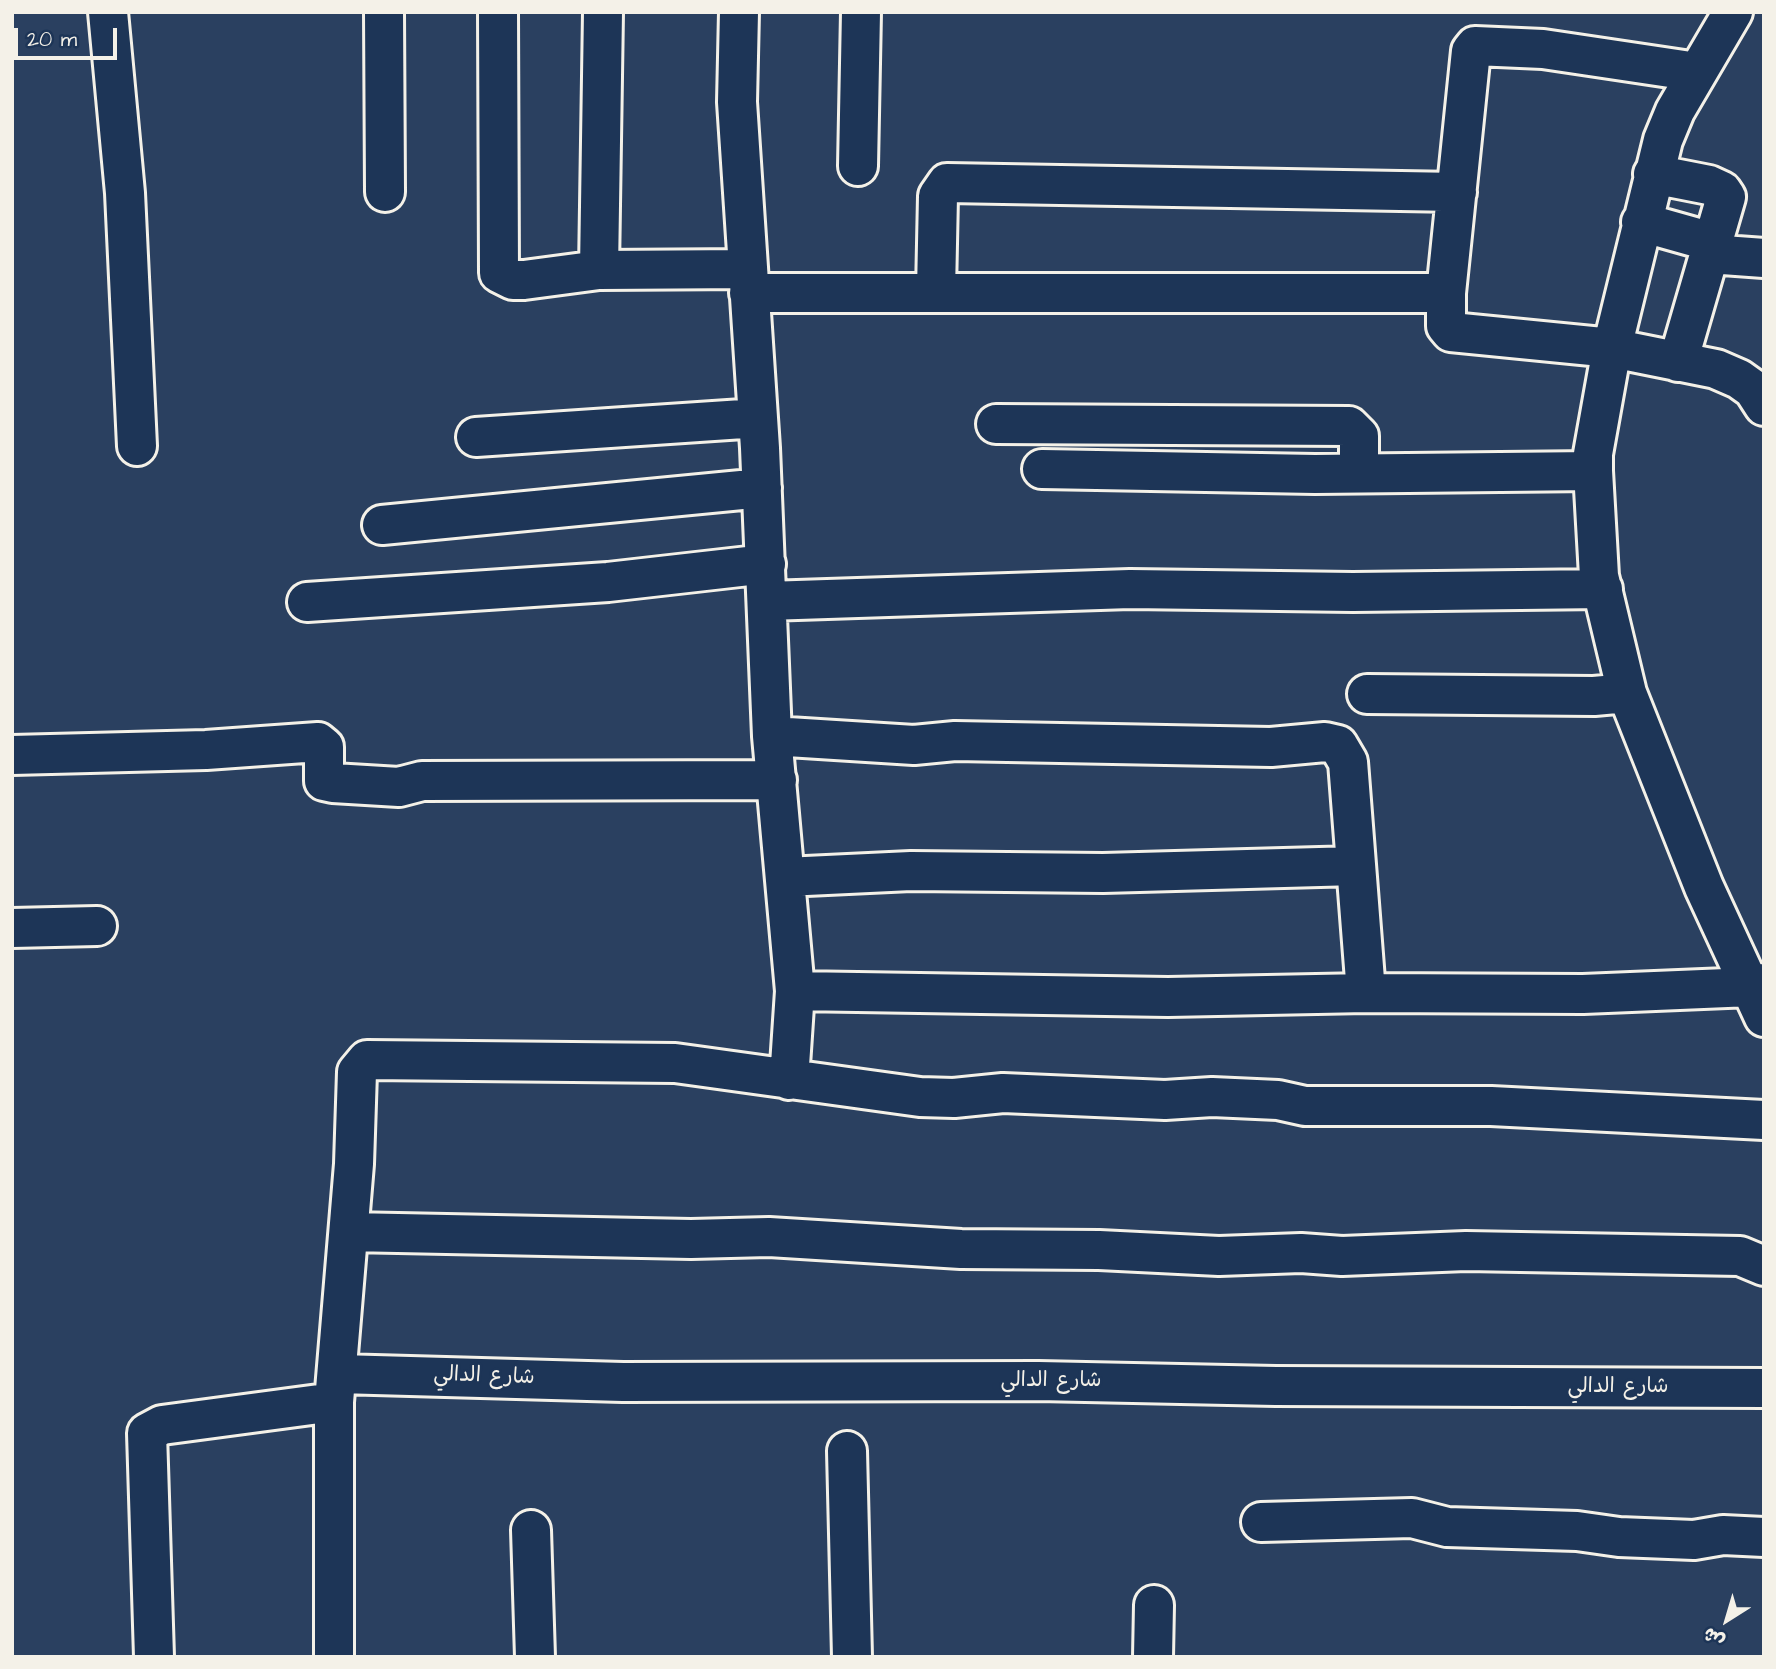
<!DOCTYPE html>
<html>
<head>
<meta charset="utf-8">
<style>
	body { margin:0 }
	#map { position:relative; width:1776px; height:1669px; overflow:hidden; background:#2a4060; font-family:"Architects Daughter","Playpen Sans Arabic",sans-serif }
	canvas { display:block }
	.frame { position:absolute; inset:0; border:14px solid #f4f1e8; pointer-events:none }
	.north { position:absolute; left:1692px; top:1585px; width:70px; height:70px; -webkit-text-stroke:5px #1d3557; paint-order:stroke; rotate:217deg; font-size:19px; font-weight:700; line-height:28px; text-align:center; color:#f4f1e8 }
	.north::after { content:''; display:block; margin:auto; width:24px; height:32px; background:#f4f1e8; clip-path:polygon(50% 0,100% 100%,50% 72%,0 100%) }
	.scale { position:absolute; left:14px; top:28px; width:103px; height:32px; box-sizing:border-box; border:4px solid #f4f1e8; border-top:0; padding-left:9px; font-size:21px; line-height:24px; white-space:nowrap; color:#f4f1e8; -webkit-text-stroke:5px #1d3557; paint-order:stroke }
</style>
</head>
<body>
<div id="map">
<canvas width="1776" height="1669"></canvas>
<div class="frame"></div>
<div class="north">ش</div>
<div class="scale">20 m</div>
</div>
<script>
const ctx = document.querySelector('canvas').getContext('2d');
ctx.lineJoin = 'round';
const toPath = rows => new Path2D(rows.map(r => 'M' + r).join(''));
function strokePath(path, color, width, dash) { ctx.strokeStyle = color; ctx.lineWidth = width; ctx.lineCap = dash ? 'butt' : 'round'; ctx.setLineDash(dash || []); ctx.stroke(path); }
function label(font, color, halo, rows, align = 'center') {
  ctx.font = font + ' "Architects Daughter","Playpen Sans Arabic",sans-serif'; ctx.lineWidth = 5; ctx.setLineDash([]); ctx.textBaseline = 'middle'; ctx.strokeStyle = halo; ctx.fillStyle = color; for (const [text, x, y, turn = 0] of rows) {
    ctx.save(); ctx.translate(x, y); ctx.rotate((+turn || 0) * Math.PI / 180); ctx.textAlign = isNaN(turn) ? turn : align; if (halo) ctx.strokeText(text, 0, 0); ctx.fillText(text, 0, 0); ctx.restore();
  }
}
const minor = toPath([
	[108,12,125,193,137,446],
	[384,12,385,192],
	[498,12,499,273,513,280,524,280,599,270,748,269],
	[739,12,737,102,760,448,772,736,795,991,789,1080],
	[1733,12,1675,111,1663,140,1612,348,1593,454,1593,471,1599,576,1627,693,1704,887,1764,1017],
	[858,166,861,12],
	[1653,174,1709,185,1722,191,1726,197,1678,362],
	[1641,222,1712,242],
	[1709,254,1764,258],
	[599,270,603,12],
	[936,291,938,196,947,183,1457,192],
	[749,293,1446,293,1446,326,1451,332,1612,348,1716,369,1739,379,1753,389,1764,406],
	[1446,293,1471,51,1475,46,1543,49,1697,72],
	[996,424,1349,426,1359,436,1359,473],
	[476,437,758,418],
	[1042,469,1315,474,1593,471],
	[382,525,762,488],
	[767,601,1130,589,1353,592,1603,589],
	[307,602,608,582,766,564],
	[1367,694,1594,696,1627,693],
	[772,736,914,745,955,741,1271,747,1325,742,1338,745,1348,762,1366,993],
	[12,755,206,750,318,742,324,747,324,781,333,783,399,787,422,781,777,780],
	[785,877,911,871,1103,873,1356,866],
	[12,928,97,926],
	[795,991,1168,997,1366,993,1583,994,1751,987,1764,983],
	[349,1232,691,1239,769,1237,961,1249,1099,1250,1219,1256,1301,1253,1342,1256,1466,1251,1740,1256,1764,1266],
	[339,1374,623,1382,1038,1381,1276,1386,1764,1388],
	[847,1451,852,1657],
	[1261,1522,1412,1518,1447,1527,1577,1531,1619,1537,1694,1540,1723,1535,1764,1537],
	[531,1530,535,1657],
	[154,1657,147,1433,162,1425,334,1402],
	[334,1657,334,1402,354,1164,357,1072,367,1060,675,1063,920,1097,954,1098,1003,1093,1165,1100,1212,1097,1278,1100,1305,1106,1491,1106,1764,1120],
	[1153,1657,1154,1605]
]);
const streetNames = [
	["شارع الدالي",484,1377,2],
	["شارع الدالي",1051,1382],
	["شارع الدالي",1618,1388]
];
strokePath(minor, '#f4f1e8', 44);
strokePath(minor, '#1d3557', 38);
label('21px', '#f4f1e8', '#1d3557', streetNames);
</script>
</body>
</html>
